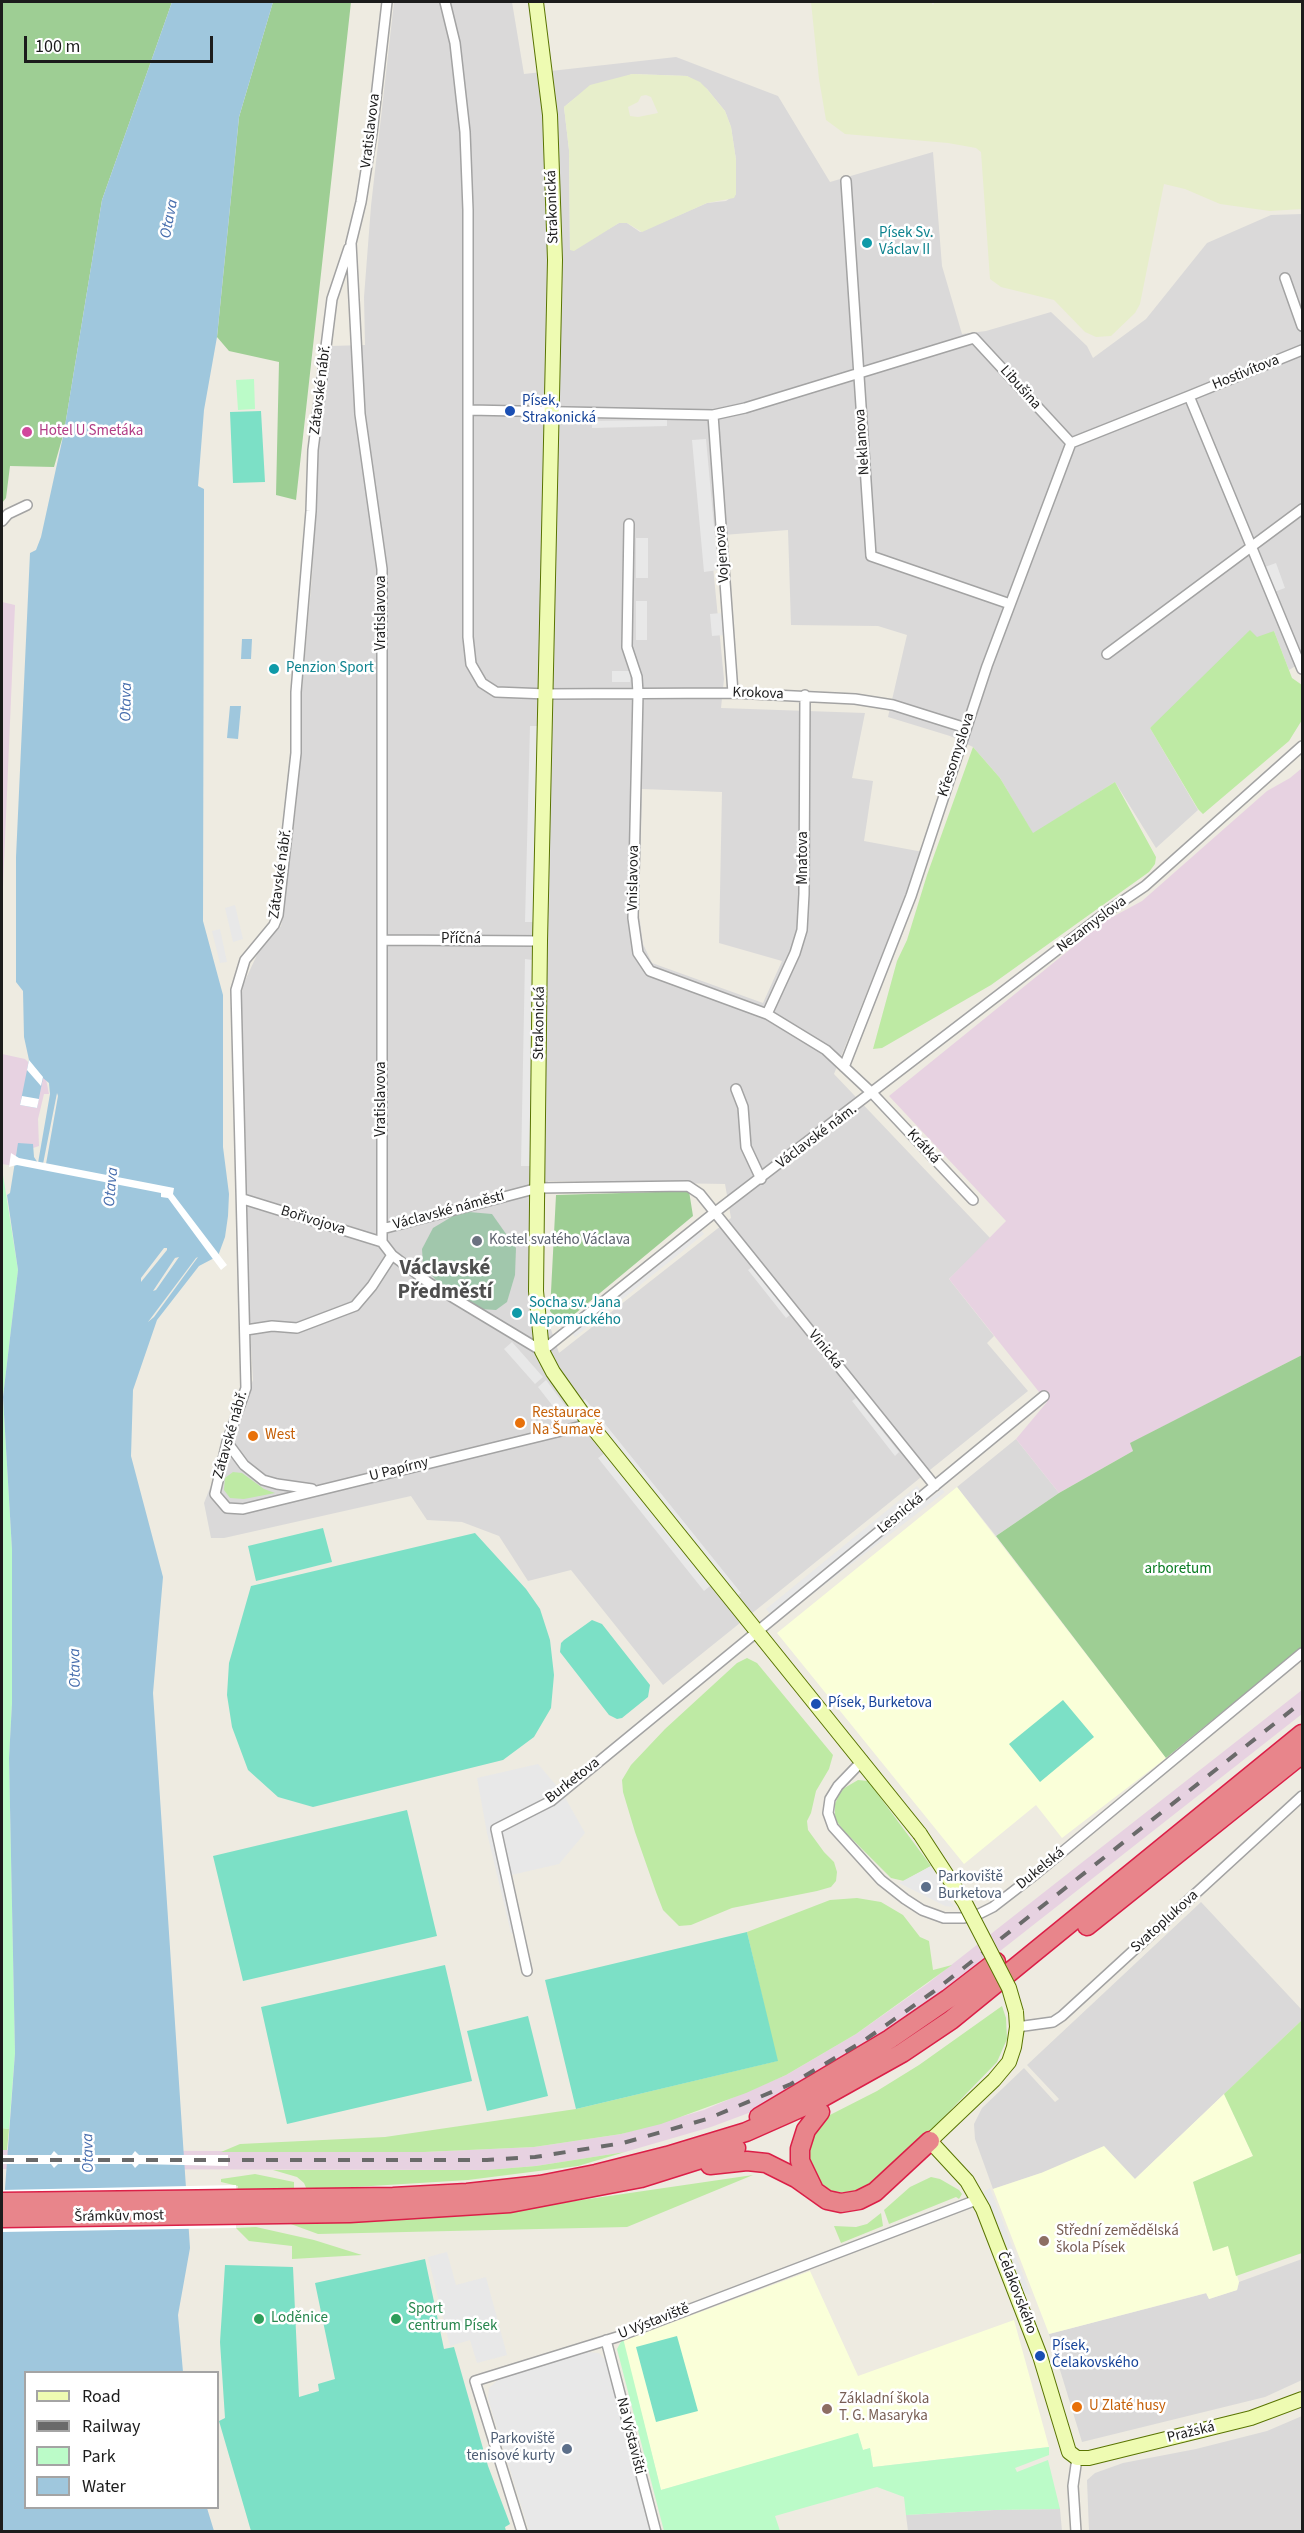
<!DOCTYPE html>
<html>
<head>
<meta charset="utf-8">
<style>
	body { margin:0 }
	#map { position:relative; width:1304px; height:2533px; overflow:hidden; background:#eeebe1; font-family:"Source Sans 3",sans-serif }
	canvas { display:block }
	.frame { position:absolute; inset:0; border:3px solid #1c1c1c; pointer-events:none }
	.legend { position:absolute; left:24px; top:2371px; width:195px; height:138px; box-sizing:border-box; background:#fff; border:2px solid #a4a4a4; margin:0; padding:8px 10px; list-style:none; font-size:18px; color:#1c1c1c }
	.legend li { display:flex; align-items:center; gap:12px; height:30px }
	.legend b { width:30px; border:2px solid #a4a4a4 }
	.scale { position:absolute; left:24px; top:36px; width:189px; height:27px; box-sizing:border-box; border:3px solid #1c1c1c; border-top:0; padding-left:8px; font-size:18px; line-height:21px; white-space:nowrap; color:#1c1c1c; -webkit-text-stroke:4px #fff; paint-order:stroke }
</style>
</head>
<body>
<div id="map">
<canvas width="1304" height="2533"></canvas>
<div class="frame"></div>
<ul class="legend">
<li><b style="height:8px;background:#eefbb2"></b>Road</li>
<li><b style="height:8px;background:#6a6a6a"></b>Railway</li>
<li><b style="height:16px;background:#bbfbc8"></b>Park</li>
<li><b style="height:16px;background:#9fc7dd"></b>Water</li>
</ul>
<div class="scale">100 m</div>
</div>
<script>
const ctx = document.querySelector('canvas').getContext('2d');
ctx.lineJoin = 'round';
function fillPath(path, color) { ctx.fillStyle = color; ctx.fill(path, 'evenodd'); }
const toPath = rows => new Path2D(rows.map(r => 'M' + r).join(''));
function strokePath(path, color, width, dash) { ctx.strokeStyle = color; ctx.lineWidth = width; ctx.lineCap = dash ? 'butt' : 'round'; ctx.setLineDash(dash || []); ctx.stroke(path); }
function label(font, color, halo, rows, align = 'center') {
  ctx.font = font + ' "Source Sans 3",sans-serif'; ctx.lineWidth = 5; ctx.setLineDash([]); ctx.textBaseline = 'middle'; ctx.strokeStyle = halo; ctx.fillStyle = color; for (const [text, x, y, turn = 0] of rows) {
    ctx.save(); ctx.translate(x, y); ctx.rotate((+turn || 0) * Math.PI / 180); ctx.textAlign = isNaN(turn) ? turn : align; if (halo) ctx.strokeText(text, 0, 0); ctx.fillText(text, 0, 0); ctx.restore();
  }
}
const residential = toPath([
	[394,2,512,2,524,74,676,57,778,96,830,182,933,152,942,266,962,334,986,331,1051,312,1087,346,1093,358,1146,319,1207,243,1271,215,1302,214,1302,662,1289,670,1274,631,1150,728,1198,810,1156,848,1115,782,1033,834,1000,778,973,747,950,736,888,717,907,635,878,626,791,625,788,530,710,536,724,679,721,708,865,713,852,778,873,781,864,841,923,852,834,1074,991,1239,949,1279,994,1336,987,1343,1028,1391,663,1685,571,1570,528,1581,499,1536,462,1522,427,1520,411,1496,224,1538,211,1538,204,1503,253,1380,248,1295,241,999,243,985,262,944,281,926,283,914,296,807,301,700,312,576,318,457,326,379,330,346,365,345,364,297,371,206],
	[632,74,687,76,707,89,725,111,731,127,736,160,736,194,726,201,707,203,640,232,627,223,619,223,570,250,569,150,564,107,575,98],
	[642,789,722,792,719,943,782,961,763,1003,652,963,643,944,639,914],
	[548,1181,725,1184,731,1218,559,1353,544,1309,541,1269,542,1218],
	[1016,1439,1059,1493,996,1536,957,1487],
	[1201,1902,1302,2010,1302,2020,1135,2179,1041,2173,993,2189,975,2139,974,2124,982,2108,1024,2068,1055,2102,1059,2099,1027,2065],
	[1302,2259,1302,2380,1265,2397,1082,2442,1049,2334,1207,2293,1209,2299,1237,2290,1239,2282],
	[1302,2416,1302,2531,1089,2531,1087,2480,1095,2473,1123,2463,1196,2449,1267,2431],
	[1060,2509,1062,2531,908,2531,906,2515,994,2510]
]);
const industrial = toPath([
	[2,602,15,605,2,910],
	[1302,768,1302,1355,1131,1443,1133,1451,1059,1493,1016,1439,1047,1402,949,1279,1006,1221,889,1096,1105,921,1142,901,1267,791,1290,778],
	[2,1054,25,1059,46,1079,49,1094,44,1094,38,1119,39,1146,24,1151,17,1150,14,1166,2,1164],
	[1302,1690,1302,1714,939,1999,754,2111,711,2127,625,2152,536,2166,487,2170,2,2169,2,2150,424,2152,534,2147,621,2134,704,2110,786,2075,856,2034,927,1984]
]);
const education = toPath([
	[957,1487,1166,1758,1062,1838,1036,1805,964,1864,777,1633],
	[1224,2094,1253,2156,1193,2182,1213,2251,1228,2246,1239,2282,1237,2290,1209,2299,1206,2293,1049,2334,993,2189,1041,2173,1104,2146,1135,2179],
	[810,2271,858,2376,1014,2320,1049,2447,873,2467,870,2448,863,2450,858,2434,661,2490,623,2341]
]);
const farmland = toPath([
	[811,2,931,2,933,5,935,2,1302,2,1302,209,1270,211,1220,204,1185,189,1164,184,1140,304,1135,313,1111,336,1096,337,1085,332,1054,300,1001,287,990,279,981,152,976,148,948,143,845,134,826,120,819,79],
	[632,74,687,76,700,82,707,89,725,111,731,127,736,160,736,194,734,198,707,203,642,232,627,223,619,223,574,251,570,250,569,150,564,107,590,85],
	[646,95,651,97,658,113,638,117,630,116,628,107,638,102,641,96]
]);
const grass = toPath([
	[1250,630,1257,637,1274,631,1292,678,1302,685,1302,720,1289,741,1203,814,1198,809,1150,728],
	[973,747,1000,778,1033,833,1115,782,1156,857,1155,864,1149,872,991,985,882,1048,873,1049,897,961,907,940,927,875],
	[233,1472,242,1473,264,1489,275,1493,244,1499,230,1498,224,1490,225,1478],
	[747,1658,757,1663,833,1755,829,1769,816,1791,811,1813,807,1821,808,1830,824,1852,834,1862,837,1872,836,1881,831,1887,817,1891,732,1908,691,1925,679,1926,663,1910,656,1892,635,1832,623,1792,622,1780,631,1765,665,1729,737,1663],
	[858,1780,868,1781,931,1866,904,1881,891,1878,843,1830,835,1819,835,1804,841,1790],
	[857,1898,881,1902,903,1915,920,1937,929,1941,933,1970,952,1965,856,2034,786,2075,746,2093,661,2124,621,2134,534,2147,424,2152,221,2152,240,2144,385,2137,576,2109,777,2061,747,1932,830,1900],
	[1002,2006,1006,2018,1007,2039,997,2062,933,2128,884,2175,865,2188,850,2193,832,2191,819,2183,810,2168,808,2154,809,2141,824,2118,877,2091,919,2065],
	[1302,2020,1302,2253,1236,2276,1228,2246,1213,2251,1193,2182,1253,2156,1224,2094],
	[2,2128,9,2129,7,2150,2,2150],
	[625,2152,578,2166,468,2180,307,2190,304,2183,297,2177,273,2170,487,2170,536,2166],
	[255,2174,294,2182,294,2190,237,2191,238,2186,221,2182,221,2179],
	[753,2175,627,2227,318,2234,288,2223,486,2214],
	[931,2177,940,2179,959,2190,962,2194,959,2199,956,2197,889,2224,884,2210,910,2187],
	[881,2213,883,2226,841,2243,834,2226,856,2227,867,2224],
	[256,2227,314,2240,362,2255,292,2259,292,2246,249,2241,236,2228]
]);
const forest = toPath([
	[2,2,172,2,102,200,64,432,54,467,10,466,6,498,2,503],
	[273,2,351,2,296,500,276,495,279,362,229,351,217,337,239,117],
	[689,1191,693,1216,571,1317,558,1321,550,1311,556,1195],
	[1302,1355,1302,1647,1166,1758,996,1536,1059,1493,1133,1451,1130,1443]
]);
const cemetery = toPath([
	[469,1212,492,1214,516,1248,515,1275,507,1302,496,1310,480,1309,446,1291,423,1266,422,1249,433,1228,453,1216]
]);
const park = toPath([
	[254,379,255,409,238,410,236,380],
	[3,1175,18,1270,3,1397,12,1550,12,1703,9,1758,15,2053,9,2129,2,2128,2,1176],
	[623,2338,661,2490,858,2433,863,2450,870,2448,873,2467,1049,2447,1049,2455,1015,2468,1017,2472,1048,2460,1060,2509,994,2510,906,2515,904,2497,877,2487,775,2516,780,2531,664,2531,617,2349]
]);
const pitch = toPath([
	[261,411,265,482,233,483,230,412],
	[323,1528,332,1562,256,1581,248,1546],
	[475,1533,526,1589,540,1609,550,1640,554,1675,551,1708,534,1737,503,1760,313,1807,278,1797,248,1770,232,1727,227,1695,229,1663,251,1586],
	[592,1620,602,1624,650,1685,648,1697,622,1718,617,1719,609,1715,560,1652,561,1643,564,1640],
	[1063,1700,1094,1737,1040,1782,1009,1744],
	[407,1810,437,1936,243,1981,213,1856],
	[747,1932,778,2061,576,2109,545,1980],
	[445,1965,472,2081,287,2124,261,2007],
	[528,2016,548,2096,487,2111,467,2031],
	[425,2259,444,2349,454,2347,488,2466,510,2524,505,2527,506,2531,251,2531,219,2421,225,2418,220,2342,225,2265,293,2267,299,2397,319,2391,318,2384,335,2379,315,2283],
	[677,2336,698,2411,656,2422,636,2347]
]);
const parking = toPath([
	[667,420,667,426,592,428,592,421],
	[706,439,718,570,704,572,692,440],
	[636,538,648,538,648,578,636,578],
	[1276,563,1285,588,1274,592,1265,567],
	[636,601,647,601,647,640,636,640],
	[721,613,724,635,712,636,710,614],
	[612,671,630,671,630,682,612,682],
	[530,726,539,726,533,922,525,922],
	[235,905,243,939,233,942,225,908],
	[220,929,227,962,220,963,212,931],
	[525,959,533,960,530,1166,521,1166],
	[701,1230,704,1234,575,1337,572,1333],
	[752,1267,790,1315,786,1318,748,1270],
	[512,1342,543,1377,535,1384,504,1349],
	[546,1380,570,1412,562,1418,538,1387],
	[856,1398,899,1452,895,1456,852,1401],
	[585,1399,741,1593,736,1597,581,1403],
	[605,1453,710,1586,704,1591,598,1458],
	[917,1486,922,1491,771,1615,766,1609],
	[942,1489,945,1492,780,1619,777,1615],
	[538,1764,562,1792,585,1833,559,1864,507,1876,518,1931,511,1933,487,1833,477,1778],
	[931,1866,954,1907,945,1906,899,1883],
	[990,2188,1031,2295,1025,2293,1000,2229,983,2192],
	[447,2252,456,2285,486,2277,507,2355,477,2363,470,2340,450,2346,428,2257],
	[587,2352,599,2353,607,2362,650,2531,529,2531,488,2399,489,2388,499,2379]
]);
const water = toPath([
	[172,2,273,2,239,117,217,337,204,410,198,486,204,489,203,921,223,995,223,1147,229,1194,228,1216,225,1237,218,1256,199,1266,157,1320,133,1390,131,1456,163,1577,153,1693,190,2248,178,2315,183,2372,26,2372,26,2508,207,2508,214,2531,2,2532,2,2229,15,2053,9,1758,12,1703,12,1550,3,1397,18,1270,7,1195,10,1193,18,1143,33,1144,34,1157,38,1163,50,1094,49,1083,43,1078,37,1108,20,1105,29,1060,24,1037,23,991,16,982,16,857,30,553,36,550,41,537,64,432,102,200],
	[57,1093,58,1096,46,1164,43,1164],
	[164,1248,167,1248,167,1250,141,1282,141,1278],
	[179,1257,156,1290,153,1291,175,1258],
	[198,1257,154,1317,148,1322,196,1258],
	[242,639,252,639,251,659,241,659],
	[230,706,241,706,238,739,227,738]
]);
const pier = toPath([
	[29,1060,43,1077,41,1086,27,1070],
	[22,1096,39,1099,37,1108,20,1105],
	[11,1153,19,1158,174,1188,173,1194,227,1265,221,1270,168,1198,161,1197,161,1193,17,1165,9,1167],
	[54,2151,58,2155,132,2155,135,2151,139,2155,228,2155,228,2166,139,2164,135,2168,132,2164,58,2164,54,2168,51,2164,2,2164,2,2155,51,2155],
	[236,2185,236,2228,2,2232,2,2190]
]);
const street = toPath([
	[387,2,372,133,361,202,351,243,360,414,382,569,382,1242,392,1255,429,1283,542,1351,714,1213,1108,911,1145,886,1302,746],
	[445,2,455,43,465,132,468,210,468,637,471,664,482,683,496,692,547,694,733,693,855,699,893,705,966,728],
	[846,181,871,556,1010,604],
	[349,248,332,299,313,450,311,511,296,692,296,753,278,915,274,925,245,960,236,990,246,1388,227,1442,215,1494,227,1508,243,1509,590,1424],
	[1285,278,1302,326],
	[1189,396,1302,350],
	[469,410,713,415,745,408,974,338,1071,443],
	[713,415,733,693],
	[1071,443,1189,396,1302,669],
	[2,521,8,514,27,505],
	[629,524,627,647,637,677,638,693,633,918,638,953,650,971,767,1014,826,1050,873,1094,973,1200],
	[1107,654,1302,509],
	[382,940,540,941],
	[767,1014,795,953,802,930,804,894,805,695],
	[844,1067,911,896,987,666,1071,443],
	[736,1089,743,1107,746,1147,761,1179],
	[243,1199,382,1242],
	[382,1229,538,1188,688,1186,700,1194,935,1486],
	[246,1330,272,1326,297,1328,355,1306,372,1286,392,1255],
	[227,1442,244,1465,263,1480,277,1484,312,1489],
	[863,1760,838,1786,830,1799,828,1813,833,1827,881,1880,905,1899,922,1910,944,1918,964,1918,979,1914,993,1907,1037,1873,1302,1653],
	[527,1971,496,1829,551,1801,1044,1396],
	[1017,2027,1053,2022,1062,2016,1302,1796],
	[606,2340,656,2532],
	[522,2532,475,2381,617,2337,979,2199],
	[1076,2532,1073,2486,1077,2458]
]);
const secondary = toPath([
	[536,2,550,115,555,260,540,941,536,1291,542,1351,553,1372,590,1424,920,1834],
	[1016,2012,1017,2027,1014,2047,1009,2062,994,2080,930,2141,967,2181,983,2209,1040,2356,1069,2452,1077,2458,1089,2458,1251,2418,1302,2399]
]);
const highway = toPath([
	[1087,1926,1302,1754],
	[759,2117,890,2039,948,1999,996,1962],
	[710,2165,747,2161,766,2163,796,2178,827,2200,841,2203,859,2200,875,2192,930,2141],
	[813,2188,800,2161,800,2149,806,2130,820,2112],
	[2,2202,393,2197,467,2193,540,2185,596,2174,667,2156,746,2132,816,2101,902,2053,951,2020,1302,1734],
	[2,2218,350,2213,510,2203,641,2178,736,2148]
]);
const rail = toPath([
	[2,2160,487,2160,535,2157,623,2143,707,2119,791,2084,862,2042,933,1992,1302,1702]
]);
const secondaryBridge = toPath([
	[920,1834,965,1903,1009,1988,1016,2012]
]);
const markers = [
	[867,243,6,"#0f9aa8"],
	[510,411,6,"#1a4fb4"],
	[27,432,6,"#d1479c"],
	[274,669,6,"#0f9aa8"],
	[477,1241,6,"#6b7280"],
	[517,1313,6,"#0f9aa8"],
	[520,1423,6,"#e8710a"],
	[253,1436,6,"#e8710a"],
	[816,1704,6,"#1a4fb4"],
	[926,1887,6,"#5c6f8a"],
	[1044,2241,6,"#8d6e63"],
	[259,2319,6,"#2e9e5b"],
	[396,2319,6,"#2e9e5b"],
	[1040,2356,6,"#1a4fb4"],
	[1077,2407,6,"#e8710a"],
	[827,2409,6,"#8d6e63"],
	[567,2449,6,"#5c6f8a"]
];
const streetNames = [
	["Vratislavova",371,131,-83],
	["Strakonická",553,207,-92],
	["Hostivítova",1246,373,-22],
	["Libušina",1020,388,48],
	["Zátavské nábř.",321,390,-83],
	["Neklanova",863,442,-94],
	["Vojenova",723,554,-94],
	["Vratislavova",382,613,-90],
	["Krokova",758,694,2],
	["Křesomyslova",957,755,-72],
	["Mnatova",804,858,-90],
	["Zátavské nábř.",281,874,-82],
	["Vnislavova",634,878,-89],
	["Nezamyslova",1092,925,-37],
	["Příčná",461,940],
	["Strakonická",540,1023,-89],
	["Vratislavova",382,1099,-90],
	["Václavské nám.",817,1137,-37],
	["Krátká",923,1147,47],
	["Václavské náměstí",449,1211,-15],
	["Bořivojova",313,1221,17],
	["Vinická",825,1350,51],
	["Zátavské nábř.",231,1435,-74],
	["U Papírny",399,1470,-14],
	["Lesnická",901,1514,-39],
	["Burketova",573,1781,-38],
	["Dukelská",1041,1869,-39],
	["Svatoplukova",1165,1922,-42],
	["Šrámkův most",119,2217,-1],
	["Čelakovského",1016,2293,69],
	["U Výstaviště",654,2322,-21],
	["Pražská",1191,2433,-14],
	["Na Výstavišti",630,2436,76]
];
const cultureNames = [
	["Písek Sv.",879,234],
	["Václav II",879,251],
	["Penzion Sport",286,669],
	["Socha sv. Jana",529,1304],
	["Nepomuckého",529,1321]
];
const transitNames = [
	["Písek,",522,402],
	["Strakonická",522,419],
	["Písek, Burketova",828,1704],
	["Písek,",1052,2347],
	["Čelakovského",1052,2364]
];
const hotelNames = [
	["Hotel U Smetáka",39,432]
];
const worshipNames = [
	["Kostel svatého Václava",489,1241]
];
const foodNames = [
	["Restaurace",532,1414],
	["Na Šumavě",532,1431],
	["West",265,1436],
	["U Zlaté husy",1089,2407]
];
const parkNames = [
	["arboretum",1178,1570]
];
const serviceNames = [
	["Parkoviště",938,1878],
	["Burketova",938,1895],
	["Parkoviště",555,2440,"right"],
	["tenisové kurty",555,2457,"right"]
];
const educationNames = [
	["Střední zemědělská",1056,2232],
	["škola Písek",1056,2249],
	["Základní škola",839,2400],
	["T. G. Masaryka",839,2417]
];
const leisureNames = [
	["Sport",408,2310],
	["centrum Písek",408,2327],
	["Loděnice",271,2319]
];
const waterNames = [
	["Otava",170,219,-79],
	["Otava",127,702,-89],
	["Otava",112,1187,-85],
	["Otava",76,1668,-91],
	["Otava",89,2153,-91]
];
const districtNames = [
	["Václavské",445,1269],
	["Předměstí",445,1293]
];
fillPath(residential, '#dad9d9');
fillPath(industrial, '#e7d2e1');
fillPath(education, '#faffd9');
fillPath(farmland, '#e7eecb');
fillPath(grass, '#beeaa4');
fillPath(forest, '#9ece94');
fillPath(cemetery, '#a1c7ac');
fillPath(park, '#bbfbc8');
fillPath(pitch, '#7ce0c6');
fillPath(parking, '#e8e8e8');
fillPath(water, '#9fc7dd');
fillPath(pier, '#fff');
strokePath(street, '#a3a3a3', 12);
strokePath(secondary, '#597402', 16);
strokePath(highway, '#db1f47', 21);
strokePath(street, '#fff', 9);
strokePath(secondary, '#eefbb2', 14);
strokePath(highway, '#e8858b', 18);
strokePath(rail, '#6a6a6a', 4, [12, 12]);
strokePath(secondaryBridge, '#597402', 16, []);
strokePath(secondaryBridge, '#eefbb2', 14);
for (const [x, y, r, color] of markers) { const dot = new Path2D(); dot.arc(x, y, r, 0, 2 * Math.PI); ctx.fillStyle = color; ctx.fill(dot); strokePath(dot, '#fff', 2); }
label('15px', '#1c1c1c', '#fff', streetNames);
label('15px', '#0d838f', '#fff', cultureNames, 'left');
label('15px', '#164399', '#fff', transitNames, 'left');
label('15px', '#b23c85', '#fff', hotelNames, 'left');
label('15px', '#5b616d', '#fff', worshipNames, 'left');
label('15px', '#c56008', '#fff', foodNames, 'left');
label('15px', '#087b20', '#fff', parkNames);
label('15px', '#4e5e75', '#fff', serviceNames, 'left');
label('15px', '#785e54', '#fff', educationNames, 'left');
label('15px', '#27864d', '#fff', leisureNames, 'left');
label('italic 16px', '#466dad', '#fff', waterNames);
label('bold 21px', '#4f4f4f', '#fff', districtNames);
</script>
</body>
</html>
